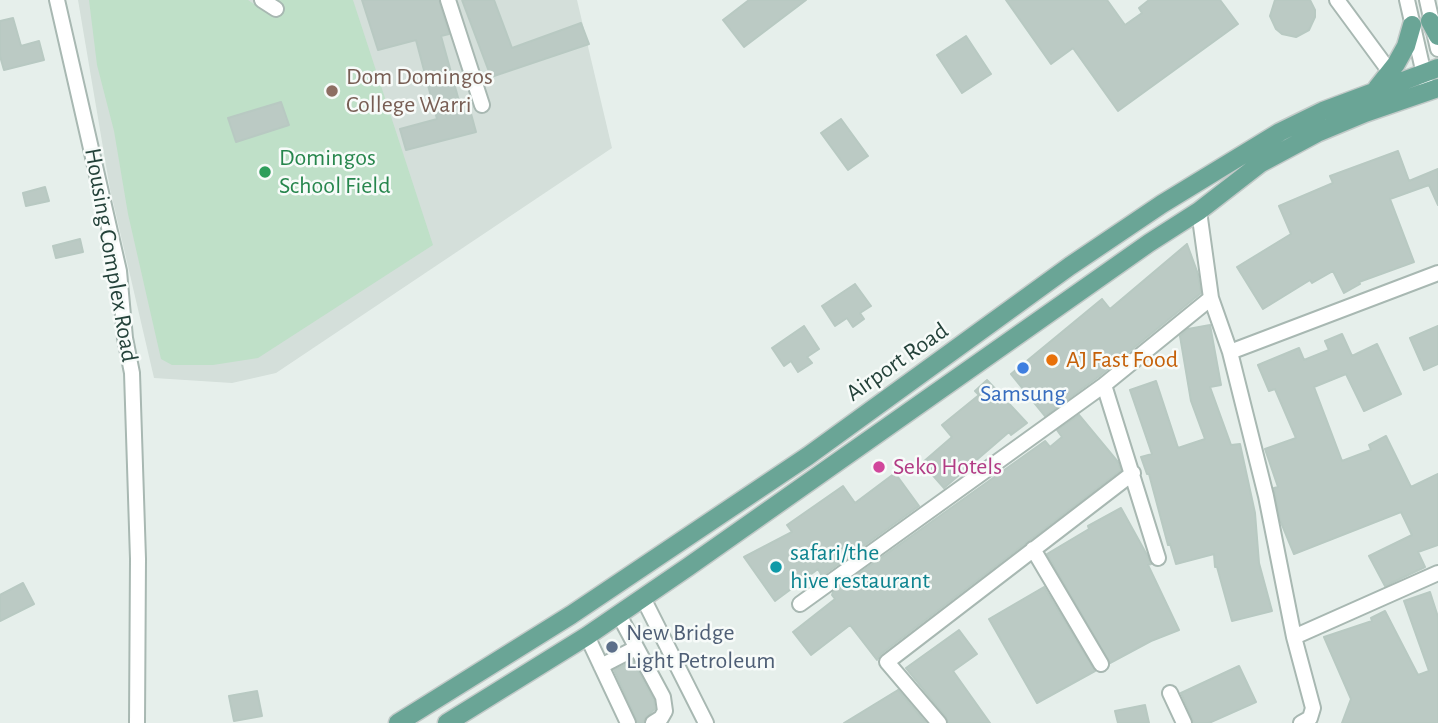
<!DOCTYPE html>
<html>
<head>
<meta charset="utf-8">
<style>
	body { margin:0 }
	canvas { display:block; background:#e6efeb }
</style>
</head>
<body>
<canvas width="1438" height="723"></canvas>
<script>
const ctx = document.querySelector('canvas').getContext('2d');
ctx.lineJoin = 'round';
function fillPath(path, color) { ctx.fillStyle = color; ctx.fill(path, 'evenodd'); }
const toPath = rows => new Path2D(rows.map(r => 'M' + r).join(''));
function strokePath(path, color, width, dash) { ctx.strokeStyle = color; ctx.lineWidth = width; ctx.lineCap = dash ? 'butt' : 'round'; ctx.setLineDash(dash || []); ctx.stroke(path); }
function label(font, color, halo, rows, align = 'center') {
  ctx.font = font + ' "Alegreya Sans",sans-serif'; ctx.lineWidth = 5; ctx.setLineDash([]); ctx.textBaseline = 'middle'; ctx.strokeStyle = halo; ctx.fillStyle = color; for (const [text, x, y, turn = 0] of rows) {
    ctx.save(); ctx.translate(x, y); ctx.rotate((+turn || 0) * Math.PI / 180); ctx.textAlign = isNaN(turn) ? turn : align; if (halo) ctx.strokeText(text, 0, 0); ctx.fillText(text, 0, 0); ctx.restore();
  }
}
const built = toPath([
	[78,0,577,0,612,148,276,373,232,383,154,378,110,189]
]);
const green = toPath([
	[89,0,248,0,270,15,281,14,270,0,353,0,433,245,258,358,213,365,172,365,161,359,128,214,114,131,97,65]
]);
const building = toPath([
	[362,0,439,0,449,34,441,36,462,112,470,110,476,132,406,150,400,129,437,119,416,40,378,50,362,0],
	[462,0,494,0,512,48,581,23,589,44,491,77,462,0],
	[749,0,806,0,744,47,723,20,749,0],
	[1006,0,1107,0,1125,25,1142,13,1139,8,1149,0,1220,0,1238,24,1118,111,1073,48,1051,64,1006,0],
	[1275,0,1310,0,1315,10,1315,17,1309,30,1296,37,1282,34,1276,29,1270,16,1275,0],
	[13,18,21,46,39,41,44,60,4,70,0,56,0,21,13,18],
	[966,36,991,74,962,93,937,55,966,36],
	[281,102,289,125,236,142,228,118,281,102],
	[841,119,868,156,848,170,821,133,841,119],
	[1398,151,1409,181,1438,169,1438,205,1429,185,1390,199,1414,262,1359,282,1360,284,1344,293,1333,271,1312,283,1310,280,1263,309,1237,267,1291,234,1279,206,1333,183,1330,176,1398,151],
	[45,187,49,201,26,206,23,193,45,187],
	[80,239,83,252,56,258,53,246,80,239],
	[1187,244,1198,274,1201,293,1098,377,1045,416,1011,374,1102,299,1110,309,1187,244],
	[855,284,871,306,860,313,864,319,853,327,847,318,835,326,822,306,855,284],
	[1210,325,1221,385,1210,387,1231,445,1240,444,1255,513,1259,563,1272,611,1232,621,1217,567,1215,567,1214,554,1176,564,1170,544,1168,545,1149,474,1147,474,1141,457,1152,454,1130,390,1156,381,1178,448,1205,439,1191,401,1180,336,1188,329,1210,325],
	[804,326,819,349,807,357,812,363,798,372,791,361,784,366,772,348,804,326],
	[1438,326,1438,364,1424,370,1410,338,1438,326],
	[1342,334,1352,356,1377,344,1401,394,1364,411,1346,374,1314,387,1342,461,1371,450,1369,445,1386,436,1411,487,1438,474,1438,545,1418,552,1425,567,1385,586,1369,556,1412,535,1401,512,1294,554,1280,520,1274,488,1278,487,1265,449,1296,438,1275,389,1269,391,1258,365,1299,348,1304,360,1329,350,1325,341,1342,334],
	[987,380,1027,423,1011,435,1009,432,944,488,922,463,952,437,942,425,979,395,975,391,987,380],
	[1079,415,1118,462,1121,470,881,654,877,660,850,625,811,655,793,632,835,599,832,595,833,592,1045,441,1050,447,1062,437,1057,430,1079,415],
	[895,473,919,506,822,576,818,569,775,601,744,557,792,532,787,525,843,486,855,503,895,473],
	[1121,508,1147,555,1151,564,1148,565,1179,630,1151,641,1110,663,1047,554,1089,529,1088,526,1121,508],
	[23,583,34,604,0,621,0,595,23,583],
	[1044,587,1095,671,1037,703,989,619,1044,587],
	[1430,592,1438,617,1438,723,1342,723,1351,699,1324,637,1372,621,1371,618,1385,611,1418,675,1429,671,1404,601,1430,592],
	[959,630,977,654,953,671,990,723,948,723,946,717,906,668,959,630],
	[633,661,654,700,655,709,645,718,643,723,638,723,614,670,633,661],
	[1239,666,1256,702,1209,723,1194,723,1181,693,1239,666],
	[898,690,926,723,844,723,898,690],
	[257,691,262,716,234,721,229,696,257,691],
	[1145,705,1149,723,1118,723,1115,711,1145,705]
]);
const minor = toPath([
	[57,0,119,271,125,338,132,373,138,559,137,723],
	[262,0,276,9],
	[448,0,482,105],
	[1337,0,1390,72],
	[1407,0,1426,83],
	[1427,0,1438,49],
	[1199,211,1211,298,1230,352,1266,496,1294,637,1313,708,1310,718,1301,723],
	[1230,352,1438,273],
	[1104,385,1158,558],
	[1033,549,1101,664],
	[643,598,706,723],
	[800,604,1104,385,1211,298],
	[619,615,663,697,665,711,661,718,653,723],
	[587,636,628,723],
	[1294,637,1438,573],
	[601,666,636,648],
	[1170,693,1184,723],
	[939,723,887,662,1133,473]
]);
const major = toPath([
	[1430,21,1438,36],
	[1377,88,1396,64,1406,46,1412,25],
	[398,723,571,615,808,456,1070,266,1162,204,1280,132,1323,111,1438,68],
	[447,723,587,636,688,567,1149,243,1199,211,1261,163,1317,133,1365,113,1438,88]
]);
const markers = [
	[332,91,7,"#8d6e63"],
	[265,172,7,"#2e9e5b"],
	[1052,360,7,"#e8710a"],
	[1023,368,7,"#3f7fe0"],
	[879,467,7,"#d1479c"],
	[776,567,7,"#0f9aa8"],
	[612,647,7,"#5c6f8a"]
];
const educationNames = [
	["Dom Domingos",346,77],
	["College Warri",346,105]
];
const leisureNames = [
	["Domingos",279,158],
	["School Field",279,186]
];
const streetNames = [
	["Housing Complex Road",111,255,80],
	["Airport Road",897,362,-35]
];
const foodNames = [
	["AJ Fast Food",1066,360]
];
const shopNames = [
	["Samsung",1023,394]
];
const hotelNames = [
	["Seko Hotels",893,467]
];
const cultureNames = [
	["safari/the",790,553],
	["hive restaurant",790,581]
];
const serviceNames = [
	["New Bridge",626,633],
	["Light Petroleum",626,661]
];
fillPath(built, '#d4dfda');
fillPath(green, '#bfe0c8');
fillPath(building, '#bbcac4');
strokePath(building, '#b8c9c2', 2);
strokePath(minor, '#a8b8b2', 18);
strokePath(major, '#c2cac8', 21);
strokePath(minor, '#fff', 14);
strokePath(major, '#6aa596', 18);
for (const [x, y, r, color] of markers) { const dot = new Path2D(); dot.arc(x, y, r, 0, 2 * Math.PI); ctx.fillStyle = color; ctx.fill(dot); strokePath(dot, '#f7fbf9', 2.5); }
label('24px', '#785e54', '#f7fbf9', educationNames, 'left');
label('24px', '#27864d', '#f7fbf9', leisureNames, 'left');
label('24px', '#24423a', '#f7fbf9', streetNames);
label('24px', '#c56008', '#f7fbf9', foodNames, 'left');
label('24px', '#366cbe', '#f7fbf9', shopNames);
label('24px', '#b23c85', '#f7fbf9', hotelNames, 'left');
label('24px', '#0d838f', '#f7fbf9', cultureNames, 'left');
label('24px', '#4e5e75', '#f7fbf9', serviceNames, 'left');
</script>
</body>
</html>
